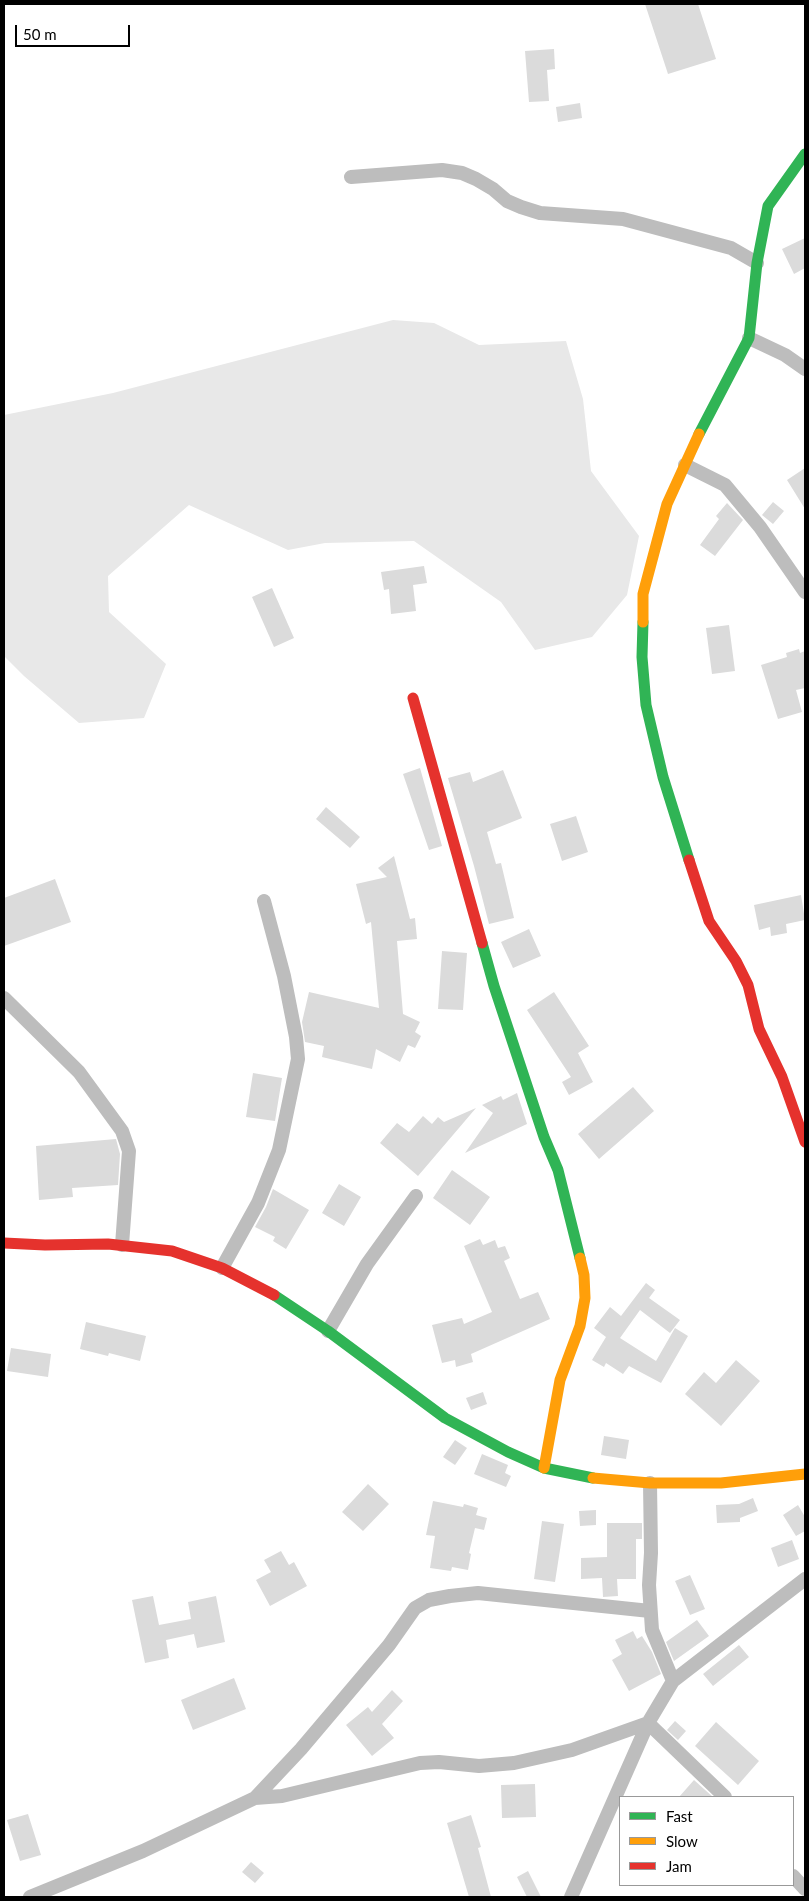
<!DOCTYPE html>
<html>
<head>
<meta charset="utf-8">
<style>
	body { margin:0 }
	#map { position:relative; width:809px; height:1901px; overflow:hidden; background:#fff; font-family:Lato,sans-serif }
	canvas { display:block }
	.frame { position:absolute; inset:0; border:5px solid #000; pointer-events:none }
	.legend { position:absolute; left:619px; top:1796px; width:175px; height:90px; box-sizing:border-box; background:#fff; border:1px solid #999; margin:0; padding:6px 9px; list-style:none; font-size:15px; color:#000 }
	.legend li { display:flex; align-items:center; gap:10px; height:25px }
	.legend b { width:25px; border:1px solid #999 }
	.scale { position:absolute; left:15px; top:25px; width:115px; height:22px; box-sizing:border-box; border:2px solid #000; border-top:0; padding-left:6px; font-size:15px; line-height:18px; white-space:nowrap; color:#000; -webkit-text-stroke:4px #fff; paint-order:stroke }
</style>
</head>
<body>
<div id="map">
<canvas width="809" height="1901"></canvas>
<div class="frame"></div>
<ul class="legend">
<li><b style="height:6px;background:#30b455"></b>Fast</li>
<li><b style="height:6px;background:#ff9f0a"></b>Slow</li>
<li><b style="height:6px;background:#e5322d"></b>Jam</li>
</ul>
<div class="scale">50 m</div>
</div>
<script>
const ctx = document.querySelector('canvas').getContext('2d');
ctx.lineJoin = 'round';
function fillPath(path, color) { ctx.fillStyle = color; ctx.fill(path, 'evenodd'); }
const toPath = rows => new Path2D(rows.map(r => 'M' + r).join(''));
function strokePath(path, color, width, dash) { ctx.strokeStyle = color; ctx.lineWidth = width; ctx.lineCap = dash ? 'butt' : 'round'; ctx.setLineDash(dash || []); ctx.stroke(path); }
const green = toPath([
	[393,320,434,323,479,345,566,341,583,399,591,471,639,536,627,595,592,637,535,650,501,602,414,541,325,543,288,550,189,505,108,576,109,612,166,664,144,718,79,723,24,676,4,656,4,415,113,393]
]);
const building = toPath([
	[645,4,698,4,716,59,668,74],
	[554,49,555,69,547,70,549,101,529,102,525,51],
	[580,103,582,118,558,122,556,107],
	[805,238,805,268,794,274,782,249],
	[805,468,805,509,787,480],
	[773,502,784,511,773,524,762,515],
	[727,503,743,520,715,556,700,545,719,519,716,516],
	[424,566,427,583,413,585,416,611,391,614,389,589,384,590,381,572],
	[272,588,294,638,274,647,252,597],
	[729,625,735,671,712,674,706,628],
	[799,649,800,653,805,651,805,688,796,690,802,712,778,719,761,665,787,657,786,653],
	[420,768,442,846,429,850,403,774],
	[503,770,522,818,487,832,496,864,501,863,514,918,489,924,474,866,448,778,470,772,473,782],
	[326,807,360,837,350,848,316,819],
	[576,816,588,852,562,861,550,824],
	[394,856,410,919,415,918,417,939,397,941,403,1014,420,1022,415,1032,421,1036,415,1048,408,1045,400,1062,376,1049,372,1069,322,1057,324,1046,305,1042,302,1022,309,992,379,1008,371,922,366,924,356,884,387,877,378,868],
	[55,879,71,922,4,946,4,898],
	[801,895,805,920,786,924,787,933,771,936,770,927,759,930,754,905],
	[529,929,541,956,513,968,501,942],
	[442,951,467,953,463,1010,438,1009],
	[554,992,589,1046,578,1053,593,1082,569,1095,562,1082,571,1077,527,1010],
	[253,1073,282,1078,275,1121,246,1117],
	[633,1087,654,1111,599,1159,578,1134],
	[517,1093,527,1124,465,1153,493,1113,482,1105,501,1096,503,1100],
	[476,1108,418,1176,380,1143,397,1123,409,1132,423,1116,432,1124,438,1117,444,1122],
	[116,1139,120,1154,118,1185,72,1188,73,1197,39,1200,36,1146],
	[452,1170,490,1197,470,1225,433,1198],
	[339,1184,361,1197,344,1226,322,1213],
	[273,1189,309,1210,286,1249,273,1241,275,1237,255,1227,266,1207],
	[480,1239,483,1245,495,1240,498,1248,505,1246,510,1258,504,1261,520,1299,538,1292,550,1319,471,1354,473,1362,456,1367,455,1360,442,1363,432,1325,462,1318,464,1324,492,1312,464,1246],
	[646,1283,655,1290,649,1298,680,1320,670,1333,640,1310,620,1338,656,1361,675,1328,688,1336,661,1383,629,1366,623,1374,606,1363,604,1367,592,1360,606,1337,594,1328,610,1307,621,1316],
	[86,1322,146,1336,140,1361,109,1353,108,1356,80,1349],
	[11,1348,51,1354,48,1377,7,1371],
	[736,1360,760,1381,721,1426,685,1394,704,1372,716,1383],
	[483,1392,487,1404,471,1410,466,1398],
	[604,1436,629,1440,626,1459,601,1455],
	[455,1440,467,1448,455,1465,443,1457],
	[482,1454,508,1465,505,1473,511,1476,506,1487,474,1474],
	[368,1484,389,1504,363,1531,342,1512],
	[753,1498,758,1511,740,1518,740,1522,717,1523,716,1505,739,1504],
	[433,1501,463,1507,464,1504,478,1508,476,1515,487,1518,484,1530,475,1528,469,1553,471,1554,468,1570,452,1567,451,1571,430,1568,435,1536,426,1535],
	[798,1505,805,1517,805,1531,796,1536,783,1515],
	[596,1510,596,1525,580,1526,579,1511],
	[542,1521,564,1524,555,1582,534,1579],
	[607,1523,642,1523,642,1539,636,1539,636,1579,617,1579,618,1596,603,1597,602,1578,581,1579,581,1558,607,1557],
	[792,1540,799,1559,778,1567,771,1548],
	[281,1551,289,1565,294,1562,307,1586,270,1606,256,1580,271,1572,264,1560],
	[690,1575,705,1609,690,1615,675,1581],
	[153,1596,159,1625,191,1619,188,1602,216,1596,225,1642,197,1648,194,1634,166,1640,169,1658,145,1663,132,1600],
	[697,1620,709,1636,674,1661,666,1642],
	[633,1631,637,1639,642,1636,652,1652,661,1674,629,1691,612,1660,622,1654,615,1640],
	[739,1645,749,1657,713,1686,703,1674],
	[234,1678,246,1709,193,1730,181,1700],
	[392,1690,403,1701,382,1724,394,1738,372,1756,346,1725,368,1707,372,1712],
	[675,1721,686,1731,678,1740,667,1730],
	[716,1722,759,1761,738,1785,695,1746],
	[694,1780,704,1789,713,1797,679,1797],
	[535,1784,536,1817,502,1818,501,1785],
	[28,1814,41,1855,20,1861,7,1820],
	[471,1815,481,1847,478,1848,491,1897,469,1897,447,1823],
	[251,1862,264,1873,255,1883,242,1872],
	[528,1871,541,1897,527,1897,517,1877]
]);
const street = toPath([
	[351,177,442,170,462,173,476,179,493,189,507,201,521,207,540,213,623,219,731,248,757,263],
	[749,338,785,355,805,369],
	[685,465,725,485,760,527,805,592],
	[4,998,79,1072,122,1131,129,1151,122,1245],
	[222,1268,258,1203,279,1150,298,1059,296,1037,284,976,264,901],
	[328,1331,367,1264,416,1196],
	[650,1483,651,1553,649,1585,652,1630,673,1681],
	[255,1798,282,1796,420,1763,439,1762,479,1766,514,1763,572,1750,648,1723,725,1797],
	[793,1876,805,1889],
	[30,1897,143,1851,255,1798,301,1749,389,1645,415,1608,429,1600,450,1596,478,1593,650,1611],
	[571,1897,648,1723,673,1681,805,1579]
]);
const fast = toPath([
	[699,434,749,338,757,263,768,206,805,154],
	[643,622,642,657,646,705,663,777,689,860],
	[482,943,494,986,544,1137,558,1170,580,1258],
	[274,1295,328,1331,445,1418,508,1452,544,1468,593,1478]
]);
const slow = toPath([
	[643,622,643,594,667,504,699,434],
	[544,1468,560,1380,580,1326,585,1298,584,1275,580,1258],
	[593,1478,650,1483,721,1483,805,1474]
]);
const jam = toPath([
	[413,698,482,943],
	[689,860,709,921,736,961,748,985,759,1029,782,1077,805,1142],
	[4,1243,45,1245,108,1244,172,1251,222,1268,274,1295]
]);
fillPath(green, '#e8e8e8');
fillPath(building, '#dbdbdb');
strokePath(street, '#bdbdbd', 14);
strokePath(fast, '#30b455', 11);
strokePath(slow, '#ff9f0a', 11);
strokePath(jam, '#e5322d', 11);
</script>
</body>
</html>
